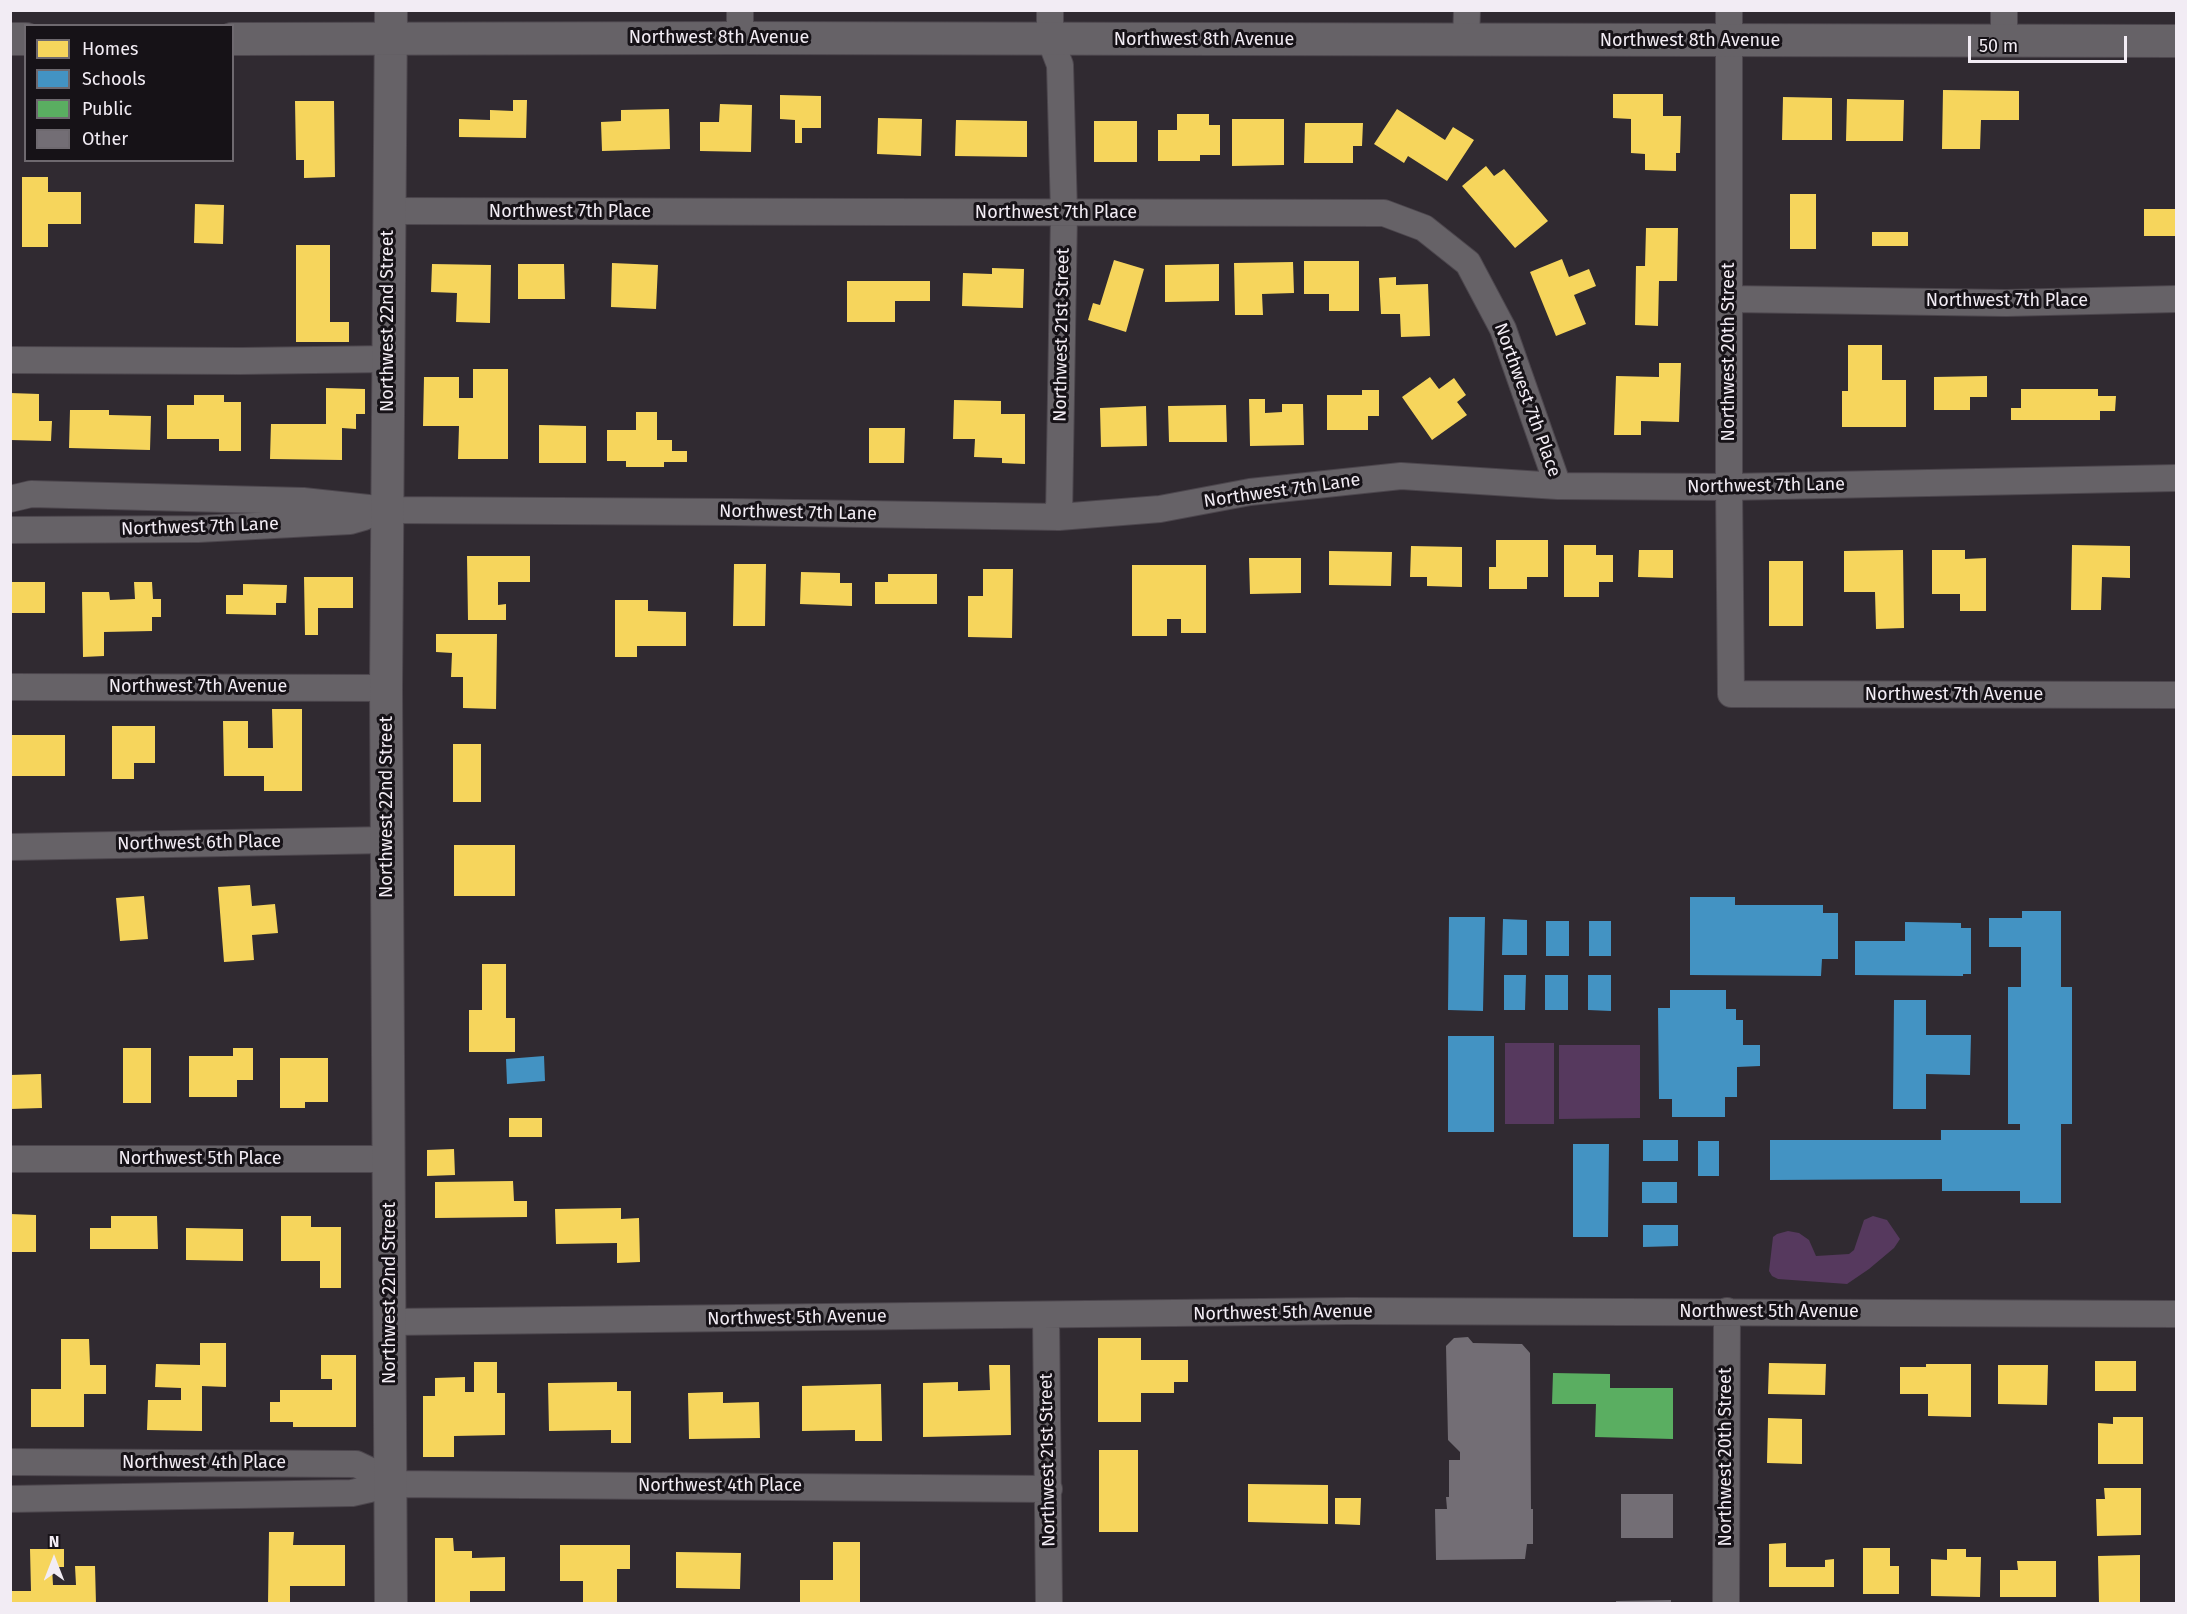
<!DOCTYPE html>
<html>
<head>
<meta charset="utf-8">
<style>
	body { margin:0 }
	#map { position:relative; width:2187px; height:1614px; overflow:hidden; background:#302a31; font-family:"Fira Sans",sans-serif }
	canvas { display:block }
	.frame { position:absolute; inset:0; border:12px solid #f2ecf4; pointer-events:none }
	.legend { position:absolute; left:24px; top:24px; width:210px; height:138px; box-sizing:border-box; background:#161217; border:2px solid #6e696f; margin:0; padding:8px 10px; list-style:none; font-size:18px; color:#f2ecf4 }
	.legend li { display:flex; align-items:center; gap:12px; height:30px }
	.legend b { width:30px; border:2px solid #6e696f }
	.north { position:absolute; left:24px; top:1530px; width:60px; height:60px; -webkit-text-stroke:4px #161217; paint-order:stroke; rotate:0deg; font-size:16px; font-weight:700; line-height:24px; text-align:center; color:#f2ecf4 }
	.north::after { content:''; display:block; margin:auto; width:21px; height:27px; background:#f2ecf4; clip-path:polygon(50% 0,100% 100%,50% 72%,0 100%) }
	.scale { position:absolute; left:1968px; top:36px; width:159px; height:27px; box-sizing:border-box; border:3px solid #f2ecf4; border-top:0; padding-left:8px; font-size:18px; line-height:21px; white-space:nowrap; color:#f2ecf4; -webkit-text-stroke:4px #161217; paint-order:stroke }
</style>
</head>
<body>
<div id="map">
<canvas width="2187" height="1614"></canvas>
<div class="frame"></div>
<ul class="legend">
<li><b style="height:16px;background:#f6d55c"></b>Homes</li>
<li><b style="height:16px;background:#4393c3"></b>Schools</li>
<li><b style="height:16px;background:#5aae61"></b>Public</li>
<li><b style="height:16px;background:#736e75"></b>Other</li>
</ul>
<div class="north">N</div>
<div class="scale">50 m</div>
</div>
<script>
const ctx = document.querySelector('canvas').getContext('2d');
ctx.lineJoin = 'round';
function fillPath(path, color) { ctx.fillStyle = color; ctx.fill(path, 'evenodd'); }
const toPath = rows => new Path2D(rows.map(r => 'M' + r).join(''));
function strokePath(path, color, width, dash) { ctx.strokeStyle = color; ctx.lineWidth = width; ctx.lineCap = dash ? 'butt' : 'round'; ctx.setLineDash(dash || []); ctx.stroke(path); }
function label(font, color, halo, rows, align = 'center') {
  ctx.font = font + ' "Fira Sans",sans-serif'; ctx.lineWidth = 6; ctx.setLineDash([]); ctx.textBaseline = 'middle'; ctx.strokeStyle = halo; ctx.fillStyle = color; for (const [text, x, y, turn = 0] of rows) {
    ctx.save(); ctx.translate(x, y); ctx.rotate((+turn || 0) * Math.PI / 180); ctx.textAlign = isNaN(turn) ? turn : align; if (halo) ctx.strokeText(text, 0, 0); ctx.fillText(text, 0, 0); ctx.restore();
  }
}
const green = toPath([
	[1505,1043,1554,1043,1554,1124,1505,1124],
	[1559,1045,1640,1045,1640,1118,1559,1119],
	[1873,1216,1887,1220,1900,1239,1894,1248,1869,1269,1847,1284,1778,1279,1772,1276,1769,1271,1773,1237,1777,1234,1788,1231,1799,1233,1809,1240,1816,1256,1849,1254,1854,1250,1864,1220]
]);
const homes = toPath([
	[1943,90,2019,91,2019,120,1981,120,1980,149,1942,149],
	[1613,94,1663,94,1663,116,1681,116,1680,153,1676,153,1676,171,1645,170,1645,154,1631,153,1631,119,1613,118],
	[780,95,821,96,821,128,802,128,802,143,795,143,795,120,780,119],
	[1783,97,1832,98,1832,140,1782,140],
	[1847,99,1904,100,1903,141,1846,141],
	[513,100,527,100,526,138,459,137,459,119,490,120,490,110,513,111],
	[295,101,334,101,335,177,304,178,304,160,296,160],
	[720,104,752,105,751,152,700,151,700,122,719,122],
	[669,109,670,149,602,151,601,122,621,121,621,110],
	[1397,109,1445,140,1453,127,1474,140,1447,181,1408,156,1404,163,1374,144],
	[1177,114,1209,114,1209,125,1220,125,1220,155,1200,155,1200,161,1158,161,1158,130,1177,130],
	[878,118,922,119,921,156,877,154],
	[1232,119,1284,119,1284,165,1232,166],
	[956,120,1027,121,1027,157,955,156],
	[1094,121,1137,121,1137,162,1094,162],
	[1305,123,1363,123,1362,146,1353,146,1353,163,1304,163],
	[1486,166,1494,176,1504,169,1548,221,1515,248,1462,186],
	[22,177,48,177,48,192,81,192,81,224,48,224,48,247,22,247],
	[1790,194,1816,194,1816,249,1790,249],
	[195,204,224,205,223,244,194,243],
	[2144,209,2176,209,2176,236,2144,236],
	[1646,228,1678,228,1677,281,1659,281,1658,326,1635,325,1636,266,1645,266],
	[1872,232,1908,232,1908,246,1872,246],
	[296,245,330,245,330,322,349,322,349,342,296,342],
	[1562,259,1569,277,1589,269,1596,286,1574,295,1586,324,1556,336,1530,272],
	[1114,260,1144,269,1126,332,1088,320,1093,303,1100,305],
	[1304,261,1359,261,1359,311,1329,311,1329,294,1304,294],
	[1293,262,1294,293,1262,294,1263,315,1235,315,1234,263],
	[612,263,658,265,656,309,611,307],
	[432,264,491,265,490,323,456,322,457,293,431,292],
	[518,264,564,264,565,299,518,299],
	[1219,264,1219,301,1165,302,1165,265],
	[992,268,1024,269,1023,308,962,306,963,273,992,274],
	[1396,277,1396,285,1428,284,1430,336,1401,337,1400,314,1381,314,1379,278],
	[847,281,930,281,930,301,895,301,895,322,847,322],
	[1848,345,1882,345,1882,380,1906,380,1906,427,1842,427,1842,391,1848,391],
	[1659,363,1681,363,1679,422,1641,421,1641,435,1614,435,1616,376,1659,377],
	[473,369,508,369,508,459,458,459,459,426,423,426,424,377,459,377,459,398,473,398],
	[1987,376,1987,397,1970,397,1970,410,1934,410,1934,377],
	[1430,377,1439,389,1454,378,1466,395,1457,402,1467,415,1432,440,1402,397],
	[326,388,365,389,365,414,356,414,356,429,342,428,342,460,270,459,271,424,326,424],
	[2021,389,2098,389,2098,396,2116,396,2115,411,2100,411,2100,420,2011,420,2011,408,2021,408],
	[1362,390,1379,390,1379,416,1368,416,1368,430,1327,430,1327,395,1362,395],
	[10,393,39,394,39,421,52,421,51,441,10,440],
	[194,395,224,395,224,402,241,402,241,451,219,451,219,439,167,439,167,405,194,405],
	[1249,399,1265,399,1265,413,1282,412,1282,404,1303,404,1304,445,1250,446],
	[954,400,1001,401,1001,414,1025,414,1025,464,1002,463,1002,458,974,457,975,439,953,439],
	[1226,405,1227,442,1169,442,1168,406],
	[1146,406,1147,446,1101,447,1100,408],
	[70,410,109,410,109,415,151,416,150,450,69,448],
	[636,412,657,412,657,440,672,440,672,451,687,451,687,462,664,462,664,467,626,467,626,461,607,461,607,430,636,430],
	[539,425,586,426,586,463,539,463],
	[869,428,905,428,904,463,869,463],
	[1496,540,1548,540,1548,577,1527,577,1527,589,1489,589,1489,567,1496,567],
	[1564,545,1596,545,1596,555,1613,555,1613,582,1599,582,1599,597,1564,597],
	[2072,545,2130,546,2130,578,2102,577,2101,610,2071,610],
	[1411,546,1462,547,1462,587,1427,586,1427,577,1410,577],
	[1639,550,1673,550,1673,578,1638,577],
	[1903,550,1904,628,1876,629,1875,592,1844,592,1844,551],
	[1932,550,1965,550,1965,559,1986,558,1986,611,1960,611,1960,594,1932,594],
	[1329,551,1392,552,1391,586,1329,585],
	[467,556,530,556,530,582,498,582,498,605,506,604,506,620,468,620],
	[1249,558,1301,558,1301,593,1250,594],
	[1769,561,1803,561,1803,626,1769,626],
	[734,564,766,564,765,626,733,626],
	[1132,565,1206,565,1206,633,1181,633,1181,619,1167,619,1167,636,1132,636],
	[983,569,1013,569,1012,638,968,637,968,596,983,596],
	[801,572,840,573,840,583,852,583,852,606,800,604],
	[888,574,937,574,937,604,875,604,875,582,888,582],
	[304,577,353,577,353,608,318,608,318,635,305,635],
	[10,582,45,582,45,613,10,613],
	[134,582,152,582,153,599,161,599,161,617,152,617,152,631,104,632,104,656,83,657,82,592,109,592,110,600,135,599],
	[243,584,287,585,286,603,276,603,276,615,226,614,226,595,243,595],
	[615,600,648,600,648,611,686,612,686,646,637,646,637,657,615,657],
	[436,634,497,634,496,709,463,708,463,677,451,677,452,653,436,652],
	[272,709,302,709,302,791,264,791,264,776,224,776,223,721,248,721,248,748,273,748],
	[112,726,155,726,155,763,134,763,134,779,112,779],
	[10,735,65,735,65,776,10,776],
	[453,744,481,744,481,802,453,802],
	[454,845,515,845,515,896,454,896],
	[250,885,252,906,275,904,278,933,252,935,254,960,224,962,218,887],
	[144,896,148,939,120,941,116,898],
	[482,964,506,964,506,1018,515,1018,515,1052,469,1052,469,1010,482,1010],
	[123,1048,151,1048,151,1103,123,1103],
	[233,1048,253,1048,253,1080,237,1080,237,1097,189,1097,189,1056,233,1056],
	[280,1058,328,1058,328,1102,305,1102,305,1108,280,1108],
	[41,1074,42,1108,10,1109,10,1075],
	[509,1118,542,1118,542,1137,509,1137],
	[454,1149,455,1175,427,1176,427,1150],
	[513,1181,514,1201,527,1201,527,1217,435,1218,435,1182],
	[621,1208,621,1219,639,1218,640,1262,617,1263,617,1243,556,1244,555,1209],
	[10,1214,36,1215,36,1252,10,1252],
	[111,1216,157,1216,158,1249,90,1249,90,1228,111,1228],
	[281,1216,311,1216,311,1227,341,1227,341,1288,320,1288,320,1261,281,1261],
	[186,1228,243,1229,243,1261,186,1260],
	[1098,1338,1141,1338,1141,1360,1188,1360,1188,1382,1174,1382,1174,1393,1141,1393,1141,1422,1098,1422],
	[61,1339,89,1339,90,1365,106,1365,106,1394,84,1394,84,1427,31,1427,31,1389,61,1389],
	[200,1343,226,1343,226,1387,202,1386,202,1431,147,1430,148,1400,181,1400,181,1388,155,1387,156,1364,200,1365],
	[321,1355,356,1355,356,1427,293,1427,293,1422,270,1422,270,1402,280,1402,280,1390,332,1390,332,1379,321,1379],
	[2095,1361,2136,1361,2136,1391,2095,1391],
	[474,1362,497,1362,497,1393,505,1393,505,1435,454,1436,454,1457,423,1457,423,1396,435,1396,435,1378,465,1377,465,1392,474,1392],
	[1769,1363,1826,1364,1825,1395,1768,1394],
	[1926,1364,1971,1364,1971,1417,1928,1416,1928,1394,1900,1394,1900,1367,1926,1367],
	[989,1365,1010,1365,1011,1435,923,1437,923,1383,958,1382,958,1391,990,1390],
	[1998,1365,2048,1365,2047,1405,1998,1404],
	[617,1382,617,1391,631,1391,631,1443,611,1443,611,1430,549,1431,548,1383],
	[881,1384,882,1441,855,1441,855,1430,802,1431,802,1386],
	[723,1392,723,1403,759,1402,760,1438,689,1439,688,1393],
	[2113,1417,2143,1417,2143,1464,2098,1464,2098,1423,2113,1424],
	[1768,1418,1802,1419,1802,1464,1767,1463],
	[1099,1450,1138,1450,1138,1532,1099,1532],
	[1248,1484,1328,1485,1328,1524,1248,1522],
	[2104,1488,2141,1488,2141,1535,2097,1536,2096,1499,2105,1499],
	[1335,1498,1361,1498,1360,1525,1335,1524],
	[269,1532,294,1532,293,1545,345,1545,345,1586,290,1586,290,1604,268,1604],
	[435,1538,453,1538,454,1551,472,1551,472,1558,505,1557,505,1591,470,1591,470,1604,435,1604],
	[833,1542,860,1542,860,1604,800,1604,800,1580,833,1580],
	[1786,1543,1786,1567,1825,1567,1825,1560,1834,1559,1834,1587,1769,1587,1769,1544],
	[560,1545,630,1545,630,1569,617,1569,617,1604,583,1604,583,1581,560,1581],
	[1863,1548,1890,1548,1890,1566,1899,1566,1899,1594,1863,1594],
	[30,1549,64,1549,64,1567,52,1567,53,1585,76,1585,75,1566,95,1566,96,1604,11,1604,11,1591,31,1591],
	[1947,1549,1966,1549,1966,1557,1981,1557,1980,1597,1931,1596,1931,1559,1947,1560],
	[676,1552,741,1553,740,1589,676,1588],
	[2140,1555,2140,1604,2099,1604,2098,1556],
	[2017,1561,2056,1561,2056,1597,2000,1597,2000,1570,2018,1570]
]);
const schools = toPath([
	[1690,897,1735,897,1735,905,1823,905,1823,913,1838,913,1838,959,1822,959,1821,976,1690,975],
	[2022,911,2061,911,2061,987,2072,987,2072,1124,2061,1124,2061,1203,2020,1203,2020,1191,1942,1191,1942,1179,1770,1180,1770,1140,1941,1140,1941,1130,2020,1130,2020,1124,2008,1124,2008,987,2021,987,2021,947,1989,947,1989,918,2022,918],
	[1449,917,1485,917,1483,1011,1448,1010],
	[1503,919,1527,920,1527,955,1502,955],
	[1546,921,1569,921,1569,956,1546,956],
	[1589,921,1611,921,1611,956,1589,956],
	[1905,922,1961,923,1961,928,1971,928,1971,974,1963,974,1963,976,1855,975,1855,941,1905,941],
	[1504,975,1526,975,1525,1010,1504,1010],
	[1545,975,1568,975,1568,1010,1545,1010],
	[1588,975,1611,975,1611,1011,1588,1010],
	[1670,990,1726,990,1726,1009,1736,1009,1736,1020,1743,1020,1743,1045,1760,1045,1760,1066,1737,1067,1737,1097,1725,1097,1725,1117,1672,1117,1672,1099,1659,1099,1658,1008,1670,1008],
	[1894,1000,1926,1000,1926,1035,1971,1035,1970,1075,1926,1074,1926,1109,1893,1109],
	[1448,1036,1494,1036,1494,1132,1448,1132],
	[544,1056,545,1081,507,1084,506,1059],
	[1643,1140,1678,1140,1678,1161,1643,1161],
	[1698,1141,1719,1141,1719,1176,1698,1176],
	[1573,1144,1609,1144,1608,1237,1573,1237],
	[1642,1182,1677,1182,1677,1203,1642,1203],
	[1643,1225,1678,1225,1678,1246,1643,1247]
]);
const public = toPath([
	[1553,1373,1610,1374,1610,1388,1673,1388,1673,1439,1595,1437,1596,1404,1552,1404]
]);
const building = toPath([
	[1468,1337,1473,1343,1522,1344,1530,1353,1531,1509,1533,1509,1533,1544,1527,1544,1525,1559,1436,1560,1435,1509,1447,1509,1446,1497,1449,1497,1449,1460,1460,1460,1460,1452,1448,1440,1446,1346,1454,1338],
	[1621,1494,1673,1494,1673,1538,1621,1538],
	[1671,1600,1671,1604,1616,1604,1616,1601]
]);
const minor = toPath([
	[740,10,740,38],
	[1050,10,1050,39,1060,65,1064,213,1059,517],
	[1729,10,1729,487,1731,694,2176,695],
	[1466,41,1467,10],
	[2004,41,2004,10],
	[389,211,1384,213,1424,228,1468,263,1503,329,1558,486],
	[1730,299,2006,303,2176,299],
	[10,360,241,361,388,359],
	[10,499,31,494,303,501,387,510,731,512,1059,517,1160,509,1250,492,1401,476,1558,486,1729,487,2176,478],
	[10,530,198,529,350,521,364,517],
	[10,687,386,688],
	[10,847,387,840],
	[10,1159,389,1159],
	[1046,1316,1049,1604],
	[390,1322,1348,1311,2176,1314],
	[10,1462,356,1464,373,1472,392,1484],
	[10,1499,352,1493,392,1484,1049,1489],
	[1726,1604,1727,1311]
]);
const tertiary = toPath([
	[391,10,386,688,391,1604],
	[10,39,26,39],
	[232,39,740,38,2176,41]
]);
const streetNames = [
	["Northwest 8th Avenue",719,38],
	["Northwest 8th Avenue",1204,40],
	["Northwest 8th Avenue",1690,41],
	["Northwest 7th Place",570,212],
	["Northwest 7th Place",1056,213],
	["Northwest 7th Place",2007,301],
	["Northwest 22nd Street",388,321,-90],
	["Northwest 21st Street",1062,335,-89],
	["Northwest 20th Street",1729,352,-90],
	["Northwest 7th Place",1527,400,70],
	["Northwest 7th Lane",1766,486,-1],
	["Northwest 7th Lane",1282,491,-8],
	["Northwest 7th Lane",798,513,1],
	["Northwest 7th Lane",200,527,-2],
	["Northwest 7th Avenue",198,687],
	["Northwest 7th Avenue",1954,695],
	["Northwest 22nd Street",387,807,-90],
	["Northwest 6th Place",199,843,-1],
	["Northwest 5th Place",200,1159],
	["Northwest 22nd Street",390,1293,-90],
	["Northwest 5th Avenue",1769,1312],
	["Northwest 5th Avenue",1283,1313,-1],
	["Northwest 5th Avenue",797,1318,-1],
	["Northwest 20th Street",1726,1457,-90],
	["Northwest 21st Street",1048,1460,-91],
	["Northwest 4th Place",204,1463],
	["Northwest 4th Place",720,1486]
];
fillPath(green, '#56395e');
fillPath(homes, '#f6d55c');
fillPath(schools, '#4393c3');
fillPath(public, '#5aae61');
fillPath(building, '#736e75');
strokePath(minor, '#4c464d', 28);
strokePath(tertiary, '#4c464d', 34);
strokePath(minor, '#666267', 26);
strokePath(tertiary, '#666267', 32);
label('18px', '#f2ecf4', '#161217', streetNames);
</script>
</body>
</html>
